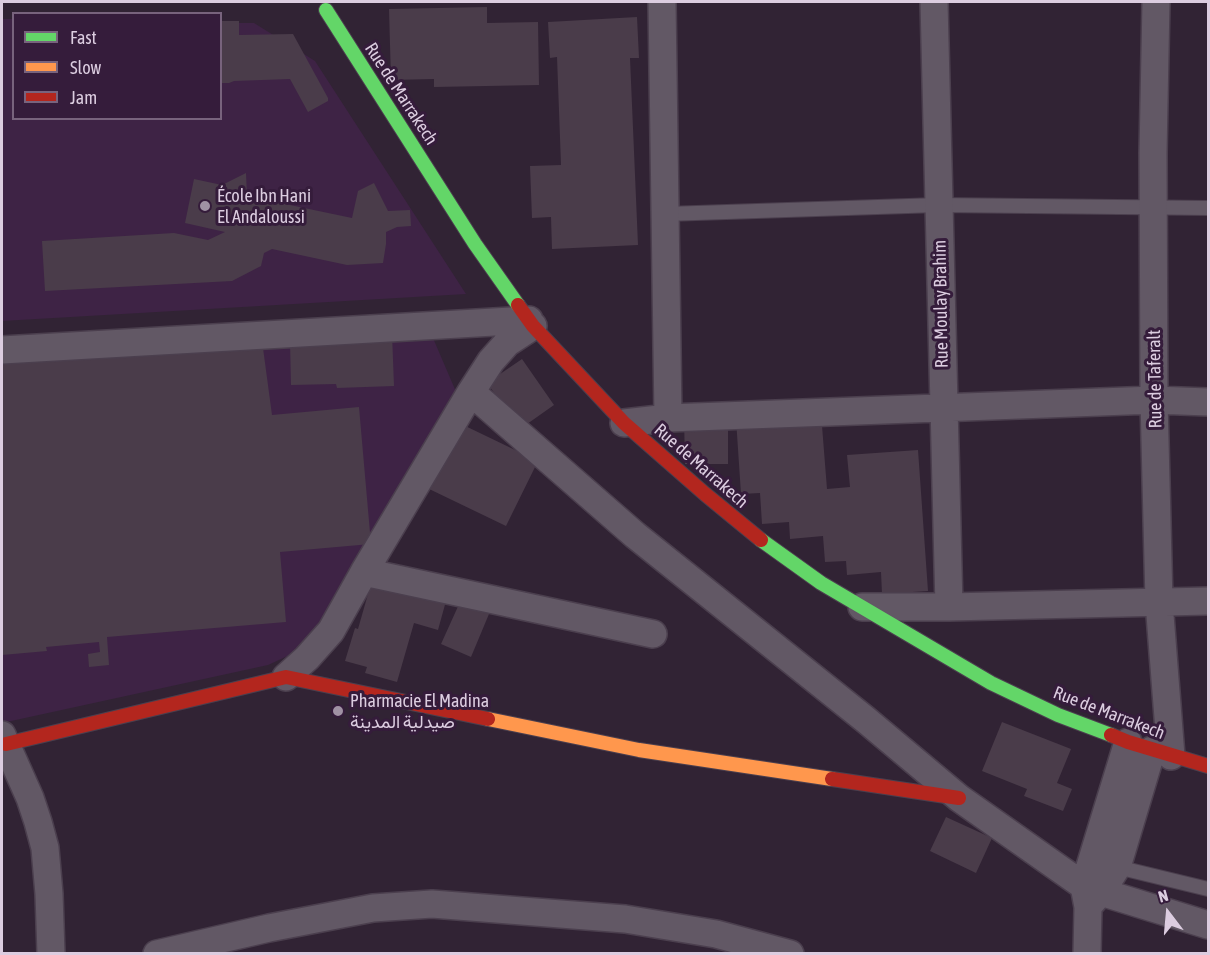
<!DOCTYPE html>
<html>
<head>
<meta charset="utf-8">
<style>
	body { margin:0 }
	#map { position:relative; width:1210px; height:955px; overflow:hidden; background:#312334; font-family:"Asap Condensed",sans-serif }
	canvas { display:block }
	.frame { position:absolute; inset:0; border:3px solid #dccde0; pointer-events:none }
	.legend { position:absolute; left:12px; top:12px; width:210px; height:108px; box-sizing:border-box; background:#351c3b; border:2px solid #78637d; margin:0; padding:8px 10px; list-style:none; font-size:18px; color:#dccde0 }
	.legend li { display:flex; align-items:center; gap:12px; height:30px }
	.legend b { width:30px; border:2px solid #78637d }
	.north { position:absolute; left:1138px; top:883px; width:60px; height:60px; -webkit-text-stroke:4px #351c3b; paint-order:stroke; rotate:344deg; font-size:16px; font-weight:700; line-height:24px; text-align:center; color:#dccde0 }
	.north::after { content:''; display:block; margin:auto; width:21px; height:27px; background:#dccde0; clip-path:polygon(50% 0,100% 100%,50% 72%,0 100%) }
</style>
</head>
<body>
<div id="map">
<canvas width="1210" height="955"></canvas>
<div class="frame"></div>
<ul class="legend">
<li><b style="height:8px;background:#63d668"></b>Fast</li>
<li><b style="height:8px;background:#ff974d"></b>Slow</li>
<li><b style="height:8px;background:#b3261e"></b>Jam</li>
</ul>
<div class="north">N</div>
</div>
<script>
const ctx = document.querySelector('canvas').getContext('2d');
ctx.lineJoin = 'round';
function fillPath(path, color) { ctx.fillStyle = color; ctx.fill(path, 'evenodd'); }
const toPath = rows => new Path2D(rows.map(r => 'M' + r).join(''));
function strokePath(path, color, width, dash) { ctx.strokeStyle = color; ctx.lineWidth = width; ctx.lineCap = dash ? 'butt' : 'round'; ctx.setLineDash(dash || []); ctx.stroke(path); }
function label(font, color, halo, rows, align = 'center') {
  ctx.font = font + ' "Asap Condensed",Vazirmatn,sans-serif'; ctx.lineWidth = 6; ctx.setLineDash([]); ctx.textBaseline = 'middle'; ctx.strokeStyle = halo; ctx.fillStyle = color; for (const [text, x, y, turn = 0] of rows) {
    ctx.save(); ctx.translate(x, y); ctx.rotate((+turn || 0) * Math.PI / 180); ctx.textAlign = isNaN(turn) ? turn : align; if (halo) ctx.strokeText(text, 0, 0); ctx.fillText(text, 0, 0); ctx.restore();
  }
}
const built = toPath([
	[2,19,13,19,14,118,220,118,221,23,254,23,315,61,466,294,2,321],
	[427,324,457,394,313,641,294,653,268,665,2,723,2,354]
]);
const building = toPath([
	[487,7,487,23,538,22,539,85,434,87,434,79,391,80,389,9],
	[637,17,639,58,630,58,638,245,552,249,551,217,532,218,530,166,561,165,557,57,550,58,548,22],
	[220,21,239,21,239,35,293,34,328,98,328,101,308,112,290,79,234,81,229,83,220,83],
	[246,173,247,196,352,218,358,191,374,183,388,211,410,210,411,226,397,227,386,232,386,244,383,263,347,265,272,249,264,253,261,266,232,281,45,291,42,241,174,233,208,240,225,232,185,223,194,179,222,185],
	[392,333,394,386,337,388,336,384,291,385,290,342],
	[263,348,272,415,359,407,371,544,280,552,286,622,107,637,109,665,89,667,88,654,100,652,99,642,46,647,47,651,2,655,2,357],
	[522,359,554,405,520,429,487,383],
	[821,413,827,489,850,487,847,455,918,450,928,591,882,594,881,572,847,575,846,561,825,562,823,536,790,539,789,522,762,524,760,493,741,494,736,419],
	[728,417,728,464,685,464,684,418],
	[457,422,538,461,506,526,425,487],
	[372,580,446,601,438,630,414,623,397,682,365,673,367,667,345,661,355,628,358,629],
	[460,602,489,614,471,657,441,644],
	[1002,722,1071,749,1057,783,1072,789,1063,811,1024,796,1027,789,982,771],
	[946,817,992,838,976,873,930,851]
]);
const lane = toPath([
	[666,214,938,205,1208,208],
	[1117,867,1208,889]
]);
const street = toPath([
	[662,2,668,418],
	[934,2,949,607],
	[1156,2,1153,153,1154,400,1159,602,1171,756],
	[2,350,529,320],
	[471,392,635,535,866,720,959,798,1084,886,1101,892,1208,925],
	[624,423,668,418,1154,400,1208,402],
	[364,572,653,634],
	[862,607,949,607,1208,601],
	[286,677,307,658,331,631,364,572,471,392,491,361,507,343,533,326],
	[2,735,30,798,38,822,45,848,49,894,51,954],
	[1090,904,1101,892,1117,867,1152,750],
	[157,954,269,928,373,908,432,904,625,919,716,934,790,954],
	[1087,954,1088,907,1084,886,1128,742]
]);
const fast = toPath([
	[326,10,475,244,518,305],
	[761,540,821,583,991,683,1058,715,1111,735]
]);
const slow = toPath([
	[488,719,639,750,832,779]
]);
const jam = toPath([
	[518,305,533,326,624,423,705,494,761,540],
	[1111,735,1128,742,1208,766],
	[6,744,286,677,488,719],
	[832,779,959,798]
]);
const markers = [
	[205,206,6,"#a092a4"],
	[338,711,6,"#a092a4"]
];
const streetNames = [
	["Rue de Marrakech",401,94,57],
	["Rue Moulay Brahim",941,304,-91],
	["Rue de Taferalt",1155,379,-91],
	["Rue de Marrakech",701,466,41],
	["Rue de Marrakech",1109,713,21]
];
const poiNames = [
	["École Ibn Hani",217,196],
	["El Andaloussi",217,217],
	["Pharmacie El Madina",350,701],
	["صيدلية المدينة",350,722]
];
fillPath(built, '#3e2345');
fillPath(building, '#4a3c4a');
strokePath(lane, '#4b3f4e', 16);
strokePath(street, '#4b3f4e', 30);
strokePath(fast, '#4b3f4e', 16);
strokePath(slow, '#4b3f4e', 16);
strokePath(jam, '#4b3f4e', 16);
strokePath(lane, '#625865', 14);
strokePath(street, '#625865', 27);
strokePath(fast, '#63d668', 14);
strokePath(slow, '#ff974d', 14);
strokePath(jam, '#b3261e', 14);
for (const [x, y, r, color] of markers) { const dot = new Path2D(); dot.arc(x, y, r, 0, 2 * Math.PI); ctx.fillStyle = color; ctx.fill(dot); strokePath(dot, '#351c3b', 2); }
label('18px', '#dccde0', '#351c3b', streetNames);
label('18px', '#dccde0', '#351c3b', poiNames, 'left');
</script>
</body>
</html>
